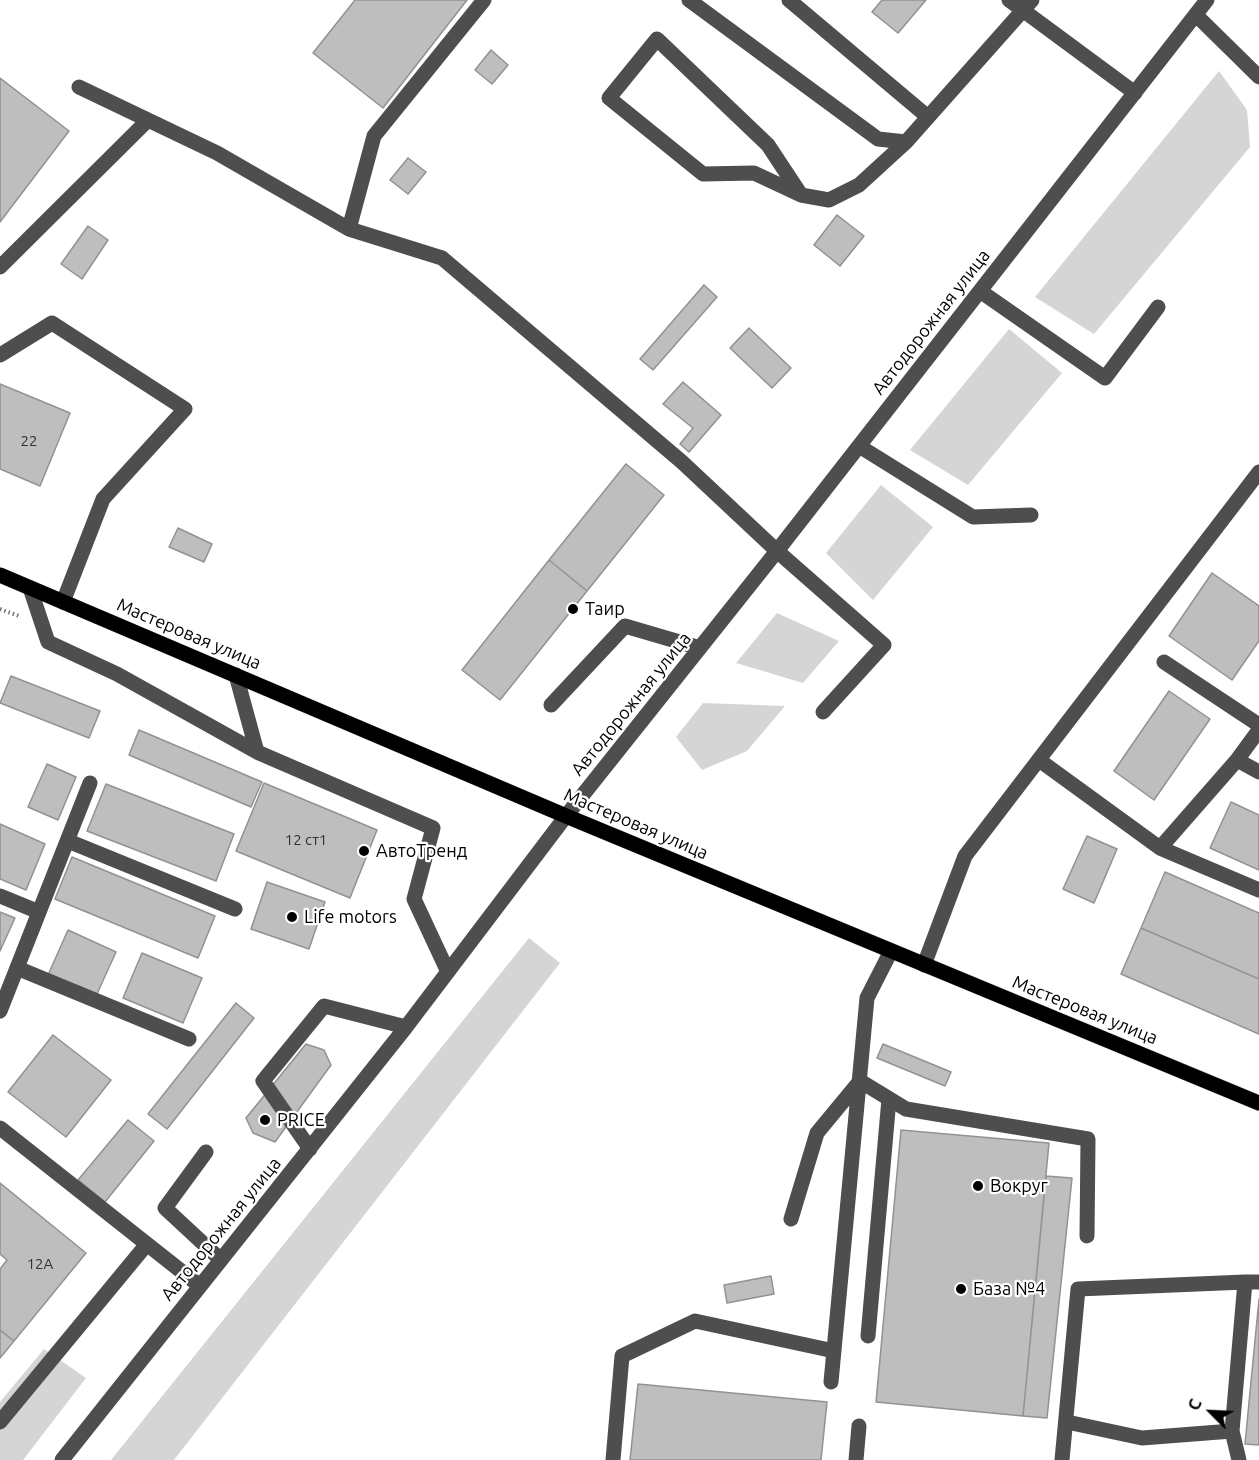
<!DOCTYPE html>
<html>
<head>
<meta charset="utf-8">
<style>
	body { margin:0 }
	#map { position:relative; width:1259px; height:1460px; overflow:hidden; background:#fff; font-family:Ubuntu,sans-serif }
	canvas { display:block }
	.north { position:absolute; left:1181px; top:1382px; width:60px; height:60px; -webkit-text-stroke:4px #fff; paint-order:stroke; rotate:294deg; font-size:16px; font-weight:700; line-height:24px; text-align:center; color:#000 }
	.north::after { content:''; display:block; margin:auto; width:21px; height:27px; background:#000; clip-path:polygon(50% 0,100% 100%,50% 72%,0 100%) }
</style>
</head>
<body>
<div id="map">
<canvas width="1259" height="1460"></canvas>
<div class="north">С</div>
</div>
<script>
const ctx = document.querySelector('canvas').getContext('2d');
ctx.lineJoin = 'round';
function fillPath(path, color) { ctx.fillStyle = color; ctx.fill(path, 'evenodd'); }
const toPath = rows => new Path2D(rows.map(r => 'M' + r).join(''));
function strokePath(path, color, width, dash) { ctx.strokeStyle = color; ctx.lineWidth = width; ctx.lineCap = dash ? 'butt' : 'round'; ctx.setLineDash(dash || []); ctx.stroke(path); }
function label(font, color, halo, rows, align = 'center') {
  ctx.font = font + ' Ubuntu,sans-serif'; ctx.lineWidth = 4.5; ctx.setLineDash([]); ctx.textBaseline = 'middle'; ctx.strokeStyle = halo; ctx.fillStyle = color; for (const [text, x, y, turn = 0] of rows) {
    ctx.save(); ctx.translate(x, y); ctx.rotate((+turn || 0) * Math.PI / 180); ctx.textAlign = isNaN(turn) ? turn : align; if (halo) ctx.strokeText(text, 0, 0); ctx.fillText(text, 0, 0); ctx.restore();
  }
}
const green = toPath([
	[1219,71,1247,110,1250,147,1094,334,1035,297],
	[1009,329,1062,373,968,485,910,450],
	[881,485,933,527,873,600,826,553],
	[777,613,839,641,803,683,736,663],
	[703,703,785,706,747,751,702,770,676,737],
	[529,938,560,963,174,1460,111,1460],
	[44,1349,86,1378,23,1460,0,1460,0,1402]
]);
const building = toPath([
	[355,0,467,0,383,108,313,53,355,0],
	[882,0,926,0,898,33,872,12,882,0],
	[491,50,508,65,492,84,475,70,491,50],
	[0,78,69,131,0,222,0,78],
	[408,158,426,172,408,194,390,180,408,158],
	[837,215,864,236,840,266,814,245,837,215],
	[88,226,108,240,82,279,61,264,88,226],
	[704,285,717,297,653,370,640,359,704,285],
	[749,328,791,368,772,388,730,348,749,328],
	[683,382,721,415,689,452,680,444,693,428,663,404,683,382],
	[0,384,70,413,40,486,0,469,0,384],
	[626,464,664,495,587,591,549,560,626,464],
	[178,528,212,544,204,562,169,547,178,528],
	[549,560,587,591,500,700,462,670,549,560],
	[1212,573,1259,606,1259,641,1232,680,1169,636,1212,573],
	[11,676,100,711,89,738,0,703,11,676],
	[1169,691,1210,719,1154,800,1114,771,1169,691],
	[139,730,262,782,251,807,129,755,139,730],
	[47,764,76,777,58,820,28,807,47,764],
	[264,783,377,830,350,898,236,851,264,783],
	[106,784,234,834,216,881,87,831,106,784],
	[1231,802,1259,815,1259,870,1210,848,1231,802],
	[0,824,45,844,26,890,0,879,0,824],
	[1087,836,1117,849,1094,903,1063,889,1087,836],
	[72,857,215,916,198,958,55,899,72,857],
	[1165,872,1259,913,1259,979,1141,928,1165,872],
	[267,882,325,902,309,949,251,929,267,882],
	[0,912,15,918,0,951,0,912],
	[1141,928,1259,979,1259,1034,1121,974,1141,928],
	[68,930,116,952,96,996,48,975,68,930],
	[142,953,202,978,183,1023,123,998,142,953],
	[236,1003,254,1018,167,1129,148,1114,236,1003],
	[53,1035,111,1080,66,1137,8,1092,53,1035],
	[306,1044,324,1050,331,1065,275,1142,253,1133,246,1118,306,1044],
	[883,1044,951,1072,945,1086,877,1058,883,1044],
	[128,1120,154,1141,105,1202,78,1180,128,1120],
	[901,1130,1049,1143,1023,1416,876,1402,901,1130],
	[1046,1176,1072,1178,1047,1418,1023,1416,1046,1176],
	[0,1183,86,1253,14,1341,0,1330,0,1269,7,1260,0,1254,0,1183],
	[771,1276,774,1294,727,1303,724,1285,771,1276],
	[1259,1299,1259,1445,1245,1444,1259,1299],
	[0,1330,14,1341,0,1358,0,1330],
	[638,1384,827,1402,821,1460,630,1460,638,1384]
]);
const path = toPath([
	[0,609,19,616]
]);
const minor = toPath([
	[689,0,878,139,906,142,1032,0],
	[789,0,928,117],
	[1009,0,1135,93],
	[1196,15,1259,77],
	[79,87,217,153,349,229,442,258,682,462,777,551,884,645,823,712],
	[801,195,754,173,703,174,609,98,657,39,768,145,801,195,829,200,859,185,906,142],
	[349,229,374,136,484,0],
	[0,267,148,120],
	[980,291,1105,378,1158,307],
	[0,355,52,323,185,409,103,499,63,602],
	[859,446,973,517,1031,515],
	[30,588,48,642,117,674,257,752],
	[1164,662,1259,725],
	[236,675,257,752,433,828,414,899,448,972],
	[551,705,625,626,700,648],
	[1039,760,1160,848,1237,760,1259,730],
	[1237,760,1259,772],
	[68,841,235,909],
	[1160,848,1259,890],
	[0,896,39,912],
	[924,965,965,856,1259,472],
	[17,968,189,1039],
	[0,1011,90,783],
	[0,1128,200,1286],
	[310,1149,263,1081,324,1006,406,1027],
	[206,1152,165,1208,221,1260],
	[791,1219,817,1133,860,1081,906,1109,1088,1139,1087,1236],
	[868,1336,889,1099],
	[831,1382,867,998,891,951],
	[0,1422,147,1244],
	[1067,1422,1142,1438,1232,1431],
	[62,1460,406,1027,566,816,777,551,1207,0],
	[613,1460,622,1356,695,1321,834,1351],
	[856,1460,859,1426],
	[1062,1460,1078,1289,1245,1282],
	[1239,1460,1232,1431,1245,1282,1259,1282]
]);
const major = toPath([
	[0,575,566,816,1259,1103]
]);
const markers = [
	[573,609,6,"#000"],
	[364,851,6,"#000"],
	[292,917,6,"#000"],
	[265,1120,6,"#000"],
	[978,1186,6,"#000"],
	[961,1289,6,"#000"]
];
const numberNames = [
	["22",29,441],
	["12 ст1",306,840],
	["12А",40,1264]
];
const streetNames = [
	["Автодорожная улица",931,322,-52],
	["Мастеровая улица",189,634,23],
	["Автодорожная улица",631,704,-51],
	["Мастеровая улица",636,824,23],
	["Мастеровая улица",1085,1010,22],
	["Автодорожная улица",221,1229,-51]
];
const poiNames = [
	["Таир",585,609],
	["АвтоТренд",376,851],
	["Life motors",304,917],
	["PRICE",277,1120],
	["Вокруг",990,1186],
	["База №4",973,1289]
];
fillPath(green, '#d5d5d5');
fillPath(building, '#bebebe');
strokePath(building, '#929292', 1.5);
strokePath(major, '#dbdbdb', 16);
strokePath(path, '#707070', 4, [1.5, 3]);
strokePath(minor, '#4e4e4e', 15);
strokePath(major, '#000', 15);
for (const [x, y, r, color] of markers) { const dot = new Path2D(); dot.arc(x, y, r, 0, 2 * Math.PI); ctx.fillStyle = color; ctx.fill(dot); strokePath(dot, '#fff', 2); }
label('15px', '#303030', null, numberNames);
label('18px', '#000', '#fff', streetNames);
label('18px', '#000', '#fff', poiNames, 'left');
</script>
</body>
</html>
